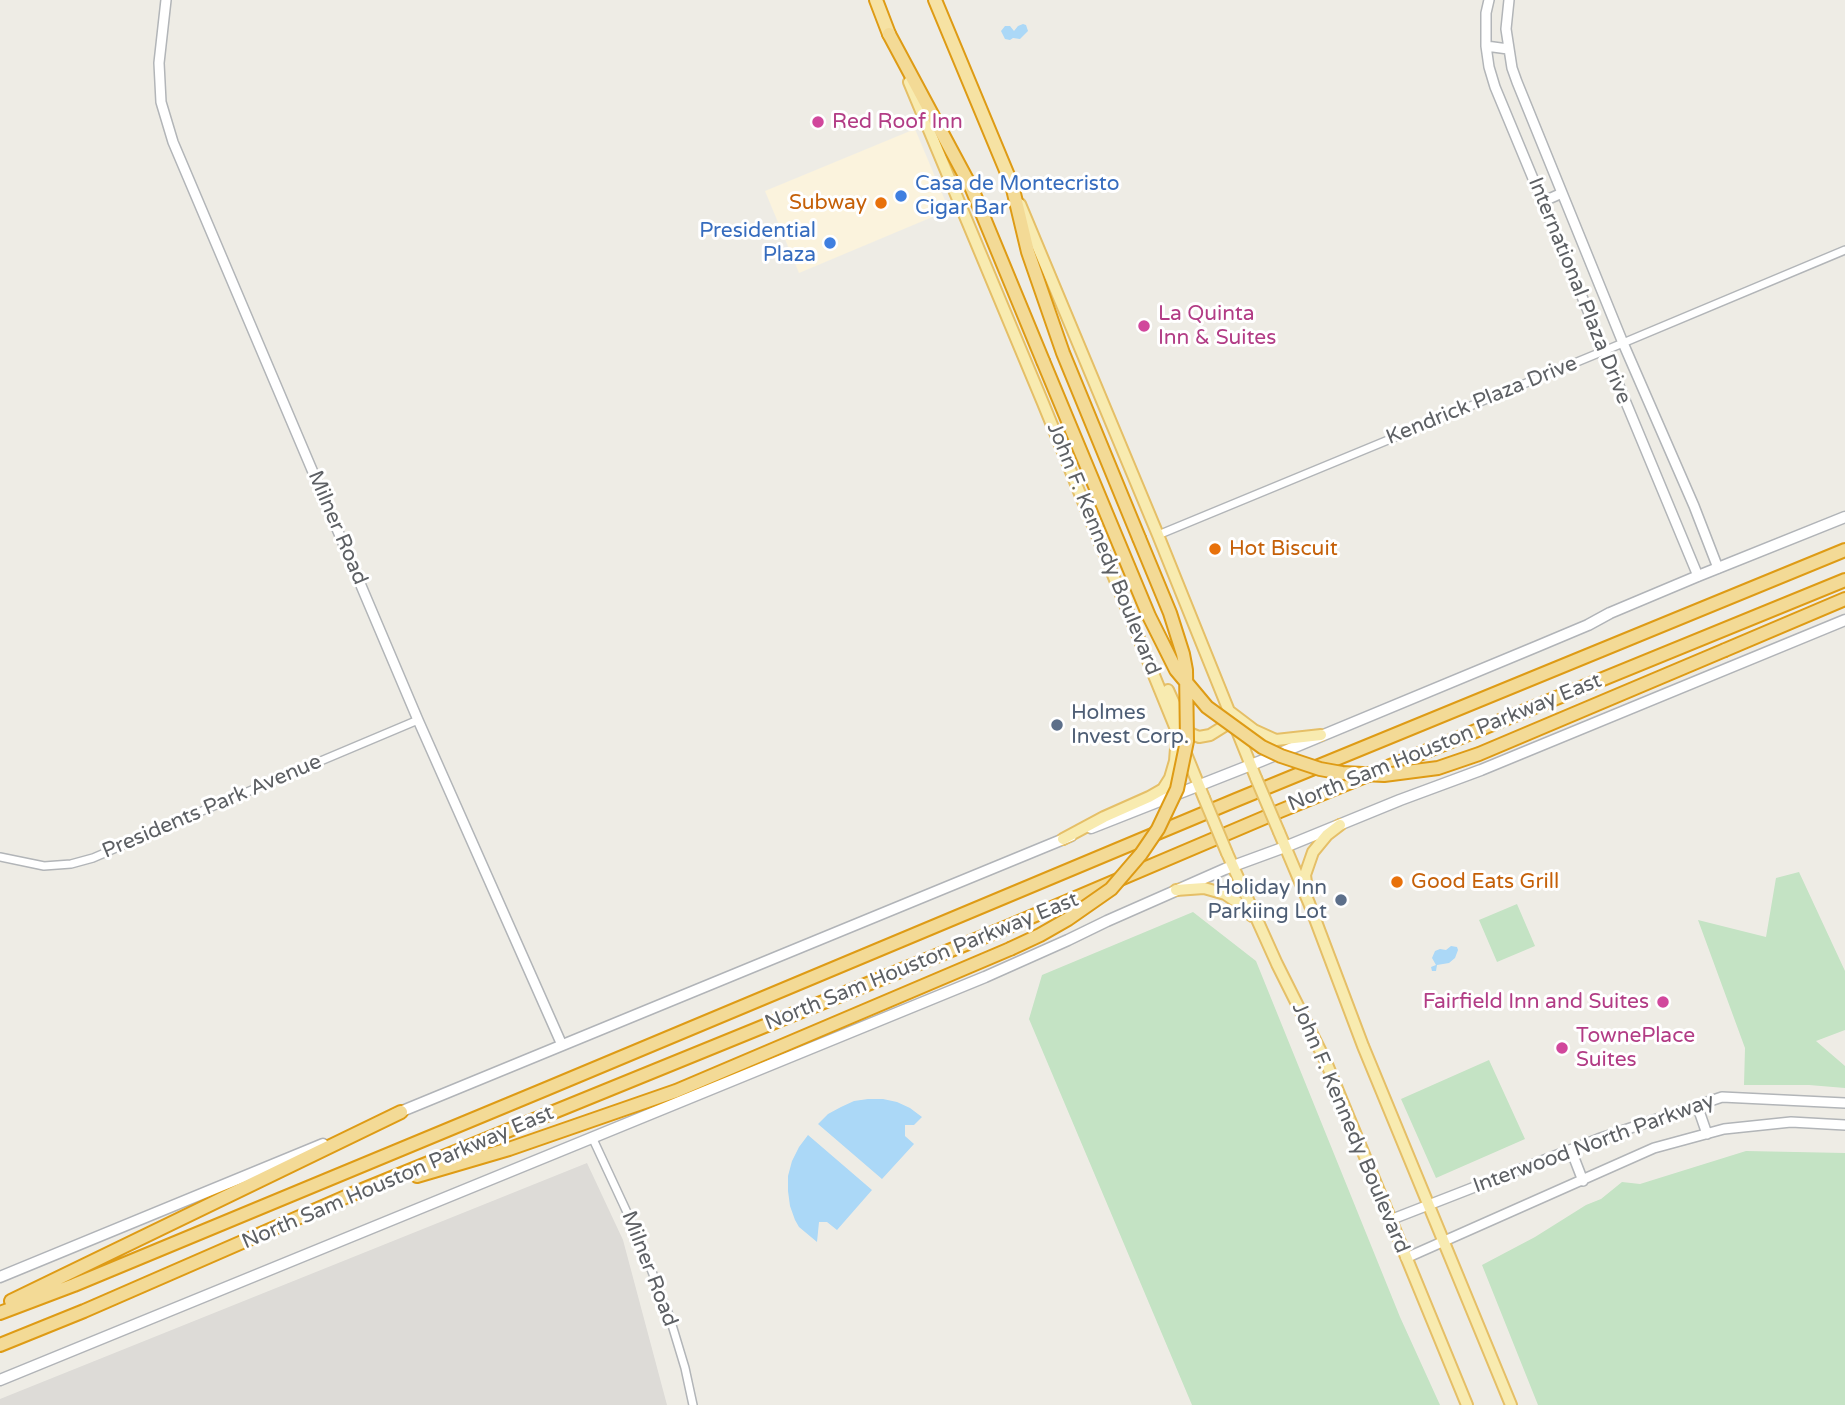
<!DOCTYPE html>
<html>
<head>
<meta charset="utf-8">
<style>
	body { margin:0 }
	canvas { display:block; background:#eeece5 }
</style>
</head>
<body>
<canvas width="1845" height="1405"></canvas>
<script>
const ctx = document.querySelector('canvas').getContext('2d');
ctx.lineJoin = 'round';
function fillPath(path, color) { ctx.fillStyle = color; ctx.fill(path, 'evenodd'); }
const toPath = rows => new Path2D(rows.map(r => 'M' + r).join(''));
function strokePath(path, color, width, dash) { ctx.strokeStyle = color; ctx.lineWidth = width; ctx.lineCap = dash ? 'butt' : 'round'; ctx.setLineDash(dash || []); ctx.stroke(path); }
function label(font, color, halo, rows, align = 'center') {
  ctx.font = font + ' "Varela Round",sans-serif'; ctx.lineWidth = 6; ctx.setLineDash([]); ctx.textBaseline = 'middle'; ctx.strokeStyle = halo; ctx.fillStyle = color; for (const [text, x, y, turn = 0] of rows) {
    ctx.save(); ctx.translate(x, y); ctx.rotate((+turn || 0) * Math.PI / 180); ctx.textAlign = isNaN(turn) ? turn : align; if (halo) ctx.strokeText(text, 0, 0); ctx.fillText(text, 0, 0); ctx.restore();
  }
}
const commercial = toPath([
	[915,129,949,210,799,273,765,191]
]);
const industrial = toPath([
	[587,1163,623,1240,667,1405,0,1405,0,1399]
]);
const green = toPath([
	[1799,872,1845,971,1845,1030,1816,1041,1845,1066,1845,1088,1809,1085,1744,1085,1745,1048,1698,920,1766,937,1776,878],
	[1517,904,1535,946,1497,962,1479,920],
	[1193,912,1256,961,1400,1317,1440,1405,1192,1405,1029,1019,1042,975],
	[1489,1060,1525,1139,1436,1178,1401,1099],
	[1746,1151,1845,1153,1845,1405,1538,1405,1482,1265,1535,1237,1586,1205,1601,1199,1622,1182,1640,1184]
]);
const water = toPath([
	[1023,24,1026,25,1028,31,1020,39,1013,38,1010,40,1005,39,1001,31,1005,26,1010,26,1014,31,1018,26],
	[1451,946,1457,947,1458,950,1455,958,1449,963,1437,965,1436,971,1432,971,1431,967,1436,965,1432,958,1435,951,1440,949,1446,950],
	[868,1099,883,1099,897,1102,910,1108,922,1117,914,1125,905,1125,905,1136,914,1144,882,1179,818,1124,828,1114,841,1107,854,1101],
	[808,1135,872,1190,837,1230,827,1222,819,1222,817,1242,799,1227,795,1220,790,1206,788,1191,788,1176,792,1161,799,1147]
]);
const minor = toPath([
	[1158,535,1623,343,1845,250],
	[0,857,44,866,71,864,93,858,202,811,418,720],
	[592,1137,638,1236,669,1315,685,1368,693,1405]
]);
const tertiary = toPath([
	[166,0,159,63,161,102,173,142,418,720,562,1045],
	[1489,0,1486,13,1486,46,1489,67,1495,87,1698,576],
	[1509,0,1506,29,1512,68,1517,82,1623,343,1694,506,1718,568],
	[1486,46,1508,49],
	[1542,202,1562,193],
	[1697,1105,1707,1134],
	[1571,1150,1583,1181],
	[1390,1220,1598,1139,1722,1097,1845,1103],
	[1406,1258,1654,1148,1724,1129,1791,1122,1845,1125]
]);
const secondary = toPath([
	[1091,828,1261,761,1538,646,1588,625,1610,613,1698,576,1845,517],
	[395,1114,1071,836],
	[0,1277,323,1144],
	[0,1380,985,977,1068,940,1107,921,1225,869,1285,847,1400,800,1481,770,1845,620]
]);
const primary = toPath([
	[909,82,1043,403,1204,798],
	[1020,204,1158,535,1256,778],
	[1168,690,1187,732,1199,737,1210,735,1226,725,1227,714],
	[1229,711,1254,730,1276,740,1321,735],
	[1279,832,1309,903,1363,1046,1511,1405],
	[1063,839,1104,817,1149,797,1163,789,1170,778,1175,761,1177,735],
	[1227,853,1277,964,1326,1062,1467,1405],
	[1176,890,1204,888,1225,894,1237,902,1252,916],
	[1307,890,1305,875,1313,852,1327,835,1340,825]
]);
const trunk = toPath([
	[876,0,889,34],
	[935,0,1012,185]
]);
const motorway = toPath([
	[889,34,972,189,1043,361],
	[1012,185,1028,252,1063,353,1139,538],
	[1725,650,1845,599],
	[417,1176,509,1149,676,1091,1010,949],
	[11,1301,401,1112],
	[0,1313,74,1285,546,1089,1236,800,1845,550],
	[0,1345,84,1311,350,1195,1005,928,1280,811,1845,580]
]);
const primaryBridge = toPath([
	[1256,778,1279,832],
	[1204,798,1227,853]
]);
const motorwayBridge = toPath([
	[1043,361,1149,616,1176,670,1207,707,1262,747,1281,756,1320,769,1342,773,1384,775,1438,768,1479,754,1725,650],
	[1010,949,1040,935,1068,919,1111,889,1141,854,1158,829,1177,789,1187,741,1186,670,1183,654,1170,613,1139,538]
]);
const markers = [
	[818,122,7,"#d1479c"],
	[901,196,7,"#3f7fe0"],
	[881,203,7,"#e8710a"],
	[830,243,7,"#3f7fe0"],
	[1144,326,7,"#d1479c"],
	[1215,549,7,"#e8710a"],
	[1057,725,7,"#5c6f8a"],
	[1397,882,7,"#e8710a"],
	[1341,900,7,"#5c6f8a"],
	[1663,1002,7,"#d1479c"],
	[1562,1048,7,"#d1479c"]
];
const hotelNames = [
	["Red Roof Inn",832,122],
	["La Quinta",1158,314],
	["Inn & Suites",1158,338],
	["Fairfield Inn and Suites",1649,1002,"right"],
	["TownePlace",1576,1036],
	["Suites",1576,1060]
];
const shopNames = [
	["Casa de Montecristo",915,184],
	["Cigar Bar",915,208],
	["Presidential",816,231,"right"],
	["Plaza",816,255,"right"]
];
const foodNames = [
	["Subway",867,203,"right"],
	["Hot Biscuit",1229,549],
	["Good Eats Grill",1411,882]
];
const streetNames = [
	["International Plaza Drive",1579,291,68],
	["Kendrick Plaza Drive",1482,401,-22],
	["Milner Road",337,528,67],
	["John F. Kennedy Boulevard",1103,549,68],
	["North Sam Houston Parkway East",1445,743,-22],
	["Presidents Park Avenue",212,807,-23],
	["North Sam Houston Parkway East",922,962,-22],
	["John F. Kennedy Boulevard",1350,1128,67],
	["Interwood North Parkway",1594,1144,-20],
	["North Sam Houston Parkway East",398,1178,-23],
	["Milner Road",649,1269,69]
];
const serviceNames = [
	["Holmes",1071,713],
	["Invest Corp.",1071,737],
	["Holiday Inn",1327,888,"right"],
	["Parkiing Lot",1327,912,"right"]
];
fillPath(commercial, '#fbf3dd');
fillPath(industrial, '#dddbd7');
fillPath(green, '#c4e3c4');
fillPath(water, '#abd8f7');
strokePath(minor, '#b2b5b8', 10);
strokePath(tertiary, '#b2b5b8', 12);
strokePath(secondary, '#b1b4b8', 13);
strokePath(primary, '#e5bf67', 14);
strokePath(trunk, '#de9b15', 16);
strokePath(motorway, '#de9b15', 16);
strokePath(minor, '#fff', 7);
strokePath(tertiary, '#fff', 9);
strokePath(secondary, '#fff', 10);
strokePath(primary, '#f8ebb0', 10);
strokePath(trunk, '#f6e2a3', 12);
strokePath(motorway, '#f3da96', 12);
strokePath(primaryBridge, '#e5bf67', 14, []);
strokePath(motorwayBridge, '#de9b15', 16, []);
strokePath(primaryBridge, '#f8ebb0', 10);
strokePath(motorwayBridge, '#f3da96', 12);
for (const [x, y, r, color] of markers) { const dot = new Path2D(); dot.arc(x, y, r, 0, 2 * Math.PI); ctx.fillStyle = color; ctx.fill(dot); strokePath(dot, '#fff', 2.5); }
label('21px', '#b23c85', '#fff', hotelNames, 'left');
label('21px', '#366cbe', '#fff', shopNames, 'left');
label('21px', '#c56008', '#fff', foodNames, 'left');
label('21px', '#5d6064', '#fff', streetNames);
label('21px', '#4e5e75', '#fff', serviceNames, 'left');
</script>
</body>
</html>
